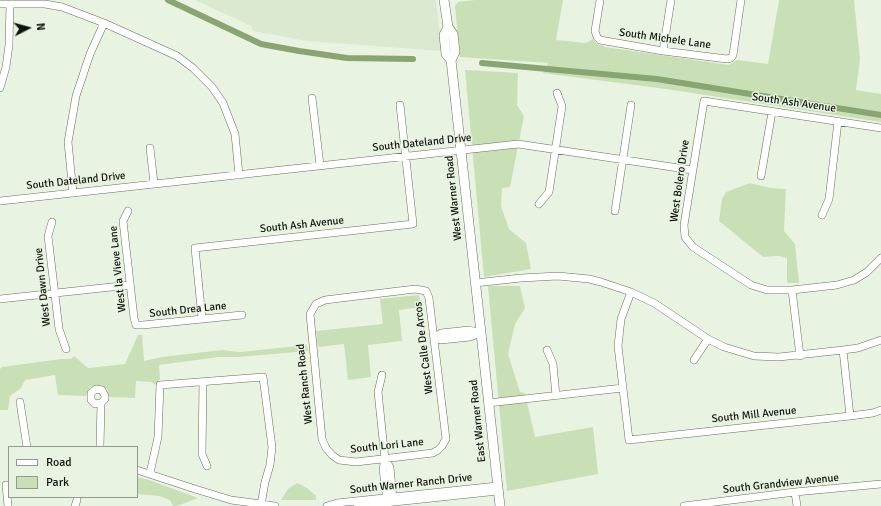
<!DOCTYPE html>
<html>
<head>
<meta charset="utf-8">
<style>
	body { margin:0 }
	#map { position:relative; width:881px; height:506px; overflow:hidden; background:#e9f3e2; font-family:Signika,sans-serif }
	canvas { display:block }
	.legend { position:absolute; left:8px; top:446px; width:130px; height:52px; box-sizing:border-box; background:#e9f3e2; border:1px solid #92998d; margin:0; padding:5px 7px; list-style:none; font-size:12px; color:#10130d }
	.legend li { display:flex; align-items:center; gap:8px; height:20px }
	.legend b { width:20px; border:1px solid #92998d }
	.north { position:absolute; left:8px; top:8px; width:40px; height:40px; -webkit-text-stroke:3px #e9f3e2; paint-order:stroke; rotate:84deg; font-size:11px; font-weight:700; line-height:16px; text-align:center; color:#10130d }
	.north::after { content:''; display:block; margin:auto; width:14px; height:18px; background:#10130d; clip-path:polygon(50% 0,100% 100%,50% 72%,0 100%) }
</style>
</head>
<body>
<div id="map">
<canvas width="881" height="506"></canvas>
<ul class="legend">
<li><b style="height:5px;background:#fff"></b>Road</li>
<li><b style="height:11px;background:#c9e0b7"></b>Park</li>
</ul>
<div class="north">N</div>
</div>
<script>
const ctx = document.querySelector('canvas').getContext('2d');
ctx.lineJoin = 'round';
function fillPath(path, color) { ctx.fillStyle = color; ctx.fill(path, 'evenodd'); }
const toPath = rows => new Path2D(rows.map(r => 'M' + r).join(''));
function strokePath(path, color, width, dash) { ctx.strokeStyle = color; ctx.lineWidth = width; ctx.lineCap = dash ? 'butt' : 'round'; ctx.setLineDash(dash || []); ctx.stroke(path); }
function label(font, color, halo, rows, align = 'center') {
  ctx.font = font + ' Signika,sans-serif'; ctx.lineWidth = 3; ctx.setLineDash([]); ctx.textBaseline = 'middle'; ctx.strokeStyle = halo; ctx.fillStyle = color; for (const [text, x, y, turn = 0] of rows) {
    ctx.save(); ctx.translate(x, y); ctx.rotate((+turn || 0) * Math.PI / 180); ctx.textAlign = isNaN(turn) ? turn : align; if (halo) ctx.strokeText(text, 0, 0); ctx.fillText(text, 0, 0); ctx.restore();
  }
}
const built = toPath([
	[195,0,436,0,442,51,307,41,253,31,251,26]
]);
const green = toPath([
	[475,0,563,0,556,40,586,43,593,39,596,43,605,47,729,65,737,60,768,64,779,0,854,0,860,59,856,90,881,94,881,122,666,89,543,73,548,63,460,57,455,6,458,2],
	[465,70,518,73,517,105,524,116,510,187,502,188,501,206,509,229,526,243,531,269,484,277],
	[750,183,770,188,786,189,784,231,795,244,799,283,787,283,787,258,778,256,763,257,719,221,722,199,726,192],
	[488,286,520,286,525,308,515,324,508,354,520,392,525,393,535,437,593,427,598,474,507,491],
	[419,295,421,307,399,310,402,341,368,345,371,377,348,380,344,344,318,347,316,331,383,324,380,299],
	[138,335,142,335,144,361,162,357,222,350,240,352,307,345,308,351,238,357,219,357,159,365,160,379,156,385,151,382,136,381,135,398,109,397,107,389,100,385,90,387,86,396,58,395,55,375,25,380,21,388,10,396,8,410,0,410,0,369,2,367,61,359,71,359,74,356,88,368,125,364],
	[137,477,149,480,198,498,177,506,173,506,170,500,159,496,137,494],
	[297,483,307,488,316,496,316,500,281,500,288,489]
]);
const canal = toPath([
	[168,0,261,44,299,51,347,58,413,59],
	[482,63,657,79,881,115]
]);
const minor = toPath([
	[600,0,595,31,597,37,600,40,663,51,727,59,731,58,733,55,741,0],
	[0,4,45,4,62,7,104,23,177,56,193,68,212,87,223,103,235,134,239,175],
	[663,51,671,0],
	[0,88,6,67,9,45,10,4],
	[312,98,320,165],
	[881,128,704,101,684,225,685,237,693,247,751,285,767,290,792,290,837,285,854,280,867,272,881,258],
	[150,148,154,183],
	[761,176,772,112],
	[73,193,68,142,76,96,90,54,104,23],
	[0,201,518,144,692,170],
	[539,204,549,192,562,106,557,93],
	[128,211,123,221,134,318,136,325,143,325,242,315],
	[615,211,631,105],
	[822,215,829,199,838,121],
	[52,222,48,236,59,329,66,349],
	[475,283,521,278,558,276,589,279,601,282,631,292,654,303,708,339,724,347,754,356,779,357,843,350,858,348,881,340],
	[415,289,426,291,429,298,446,439,442,446,438,450,433,453,356,462,339,460,332,455,326,448,322,439,310,314,316,304,325,300,415,289],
	[792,290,800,356],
	[631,292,621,319,618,346,629,440,850,416,873,413,881,410],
	[0,299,130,285],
	[202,318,195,248,413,224,400,105],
	[434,338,441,333,469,330,480,333],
	[434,338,441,340,470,337,480,333],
	[547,350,553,364,556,396],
	[843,350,850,416],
	[694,360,708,339],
	[382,375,378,392,385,459,383,469,387,501],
	[203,382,202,454,207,466],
	[20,402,27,447],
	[488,403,623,388],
	[100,447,101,403,105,399,105,396,102,390,96,389,91,393,91,400,95,404,101,403],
	[385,459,390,467,393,500],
	[137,470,195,489,231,500,275,506],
	[150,473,158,437,160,385,263,377,272,447,270,465,265,482,261,505],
	[6,485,8,506],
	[795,492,797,506],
	[75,506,77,500],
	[327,506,337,503,497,486],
	[357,506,498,491],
	[684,506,795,492,881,484]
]);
const major = toPath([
	[444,0,448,27,444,35,446,54,451,60],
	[448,27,453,34,455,52,451,60,500,506]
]);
const streetNames = [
	["South Michele Lane",665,39,8],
	["South Ash Avenue",794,103,8],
	["South Dateland Drive",422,143,-6],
	["South Dateland Drive",76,181,-6],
	["West Bolero Drive",680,181,-82],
	["West Warner Road",454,198,-96],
	["South Ash Avenue",302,225,-6],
	["West la Vieve Lane",118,269,-96],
	["West Dawn Drive",43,287,-96],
	["South Drea Lane",188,310,-6],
	["West Calle De Arcos",424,348,-97],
	["West Ranch Road",305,384,-96],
	["South Mill Avenue",754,415,-6],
	["East Warner Road",478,421,-96],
	["South Lori Lane",387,446,-6],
	["South Warner Ranch Drive",411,484,-6],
	["South Grandview Avenue",781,484,-6]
];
fillPath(built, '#dbe9d1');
fillPath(green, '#c9e0b7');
strokePath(canal, '#89a572', 6);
strokePath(minor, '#676f60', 8);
strokePath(major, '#676f60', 10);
strokePath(minor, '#fff', 7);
strokePath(major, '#fff', 9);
label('11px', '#10130d', '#e9f3e2', streetNames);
</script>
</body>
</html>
